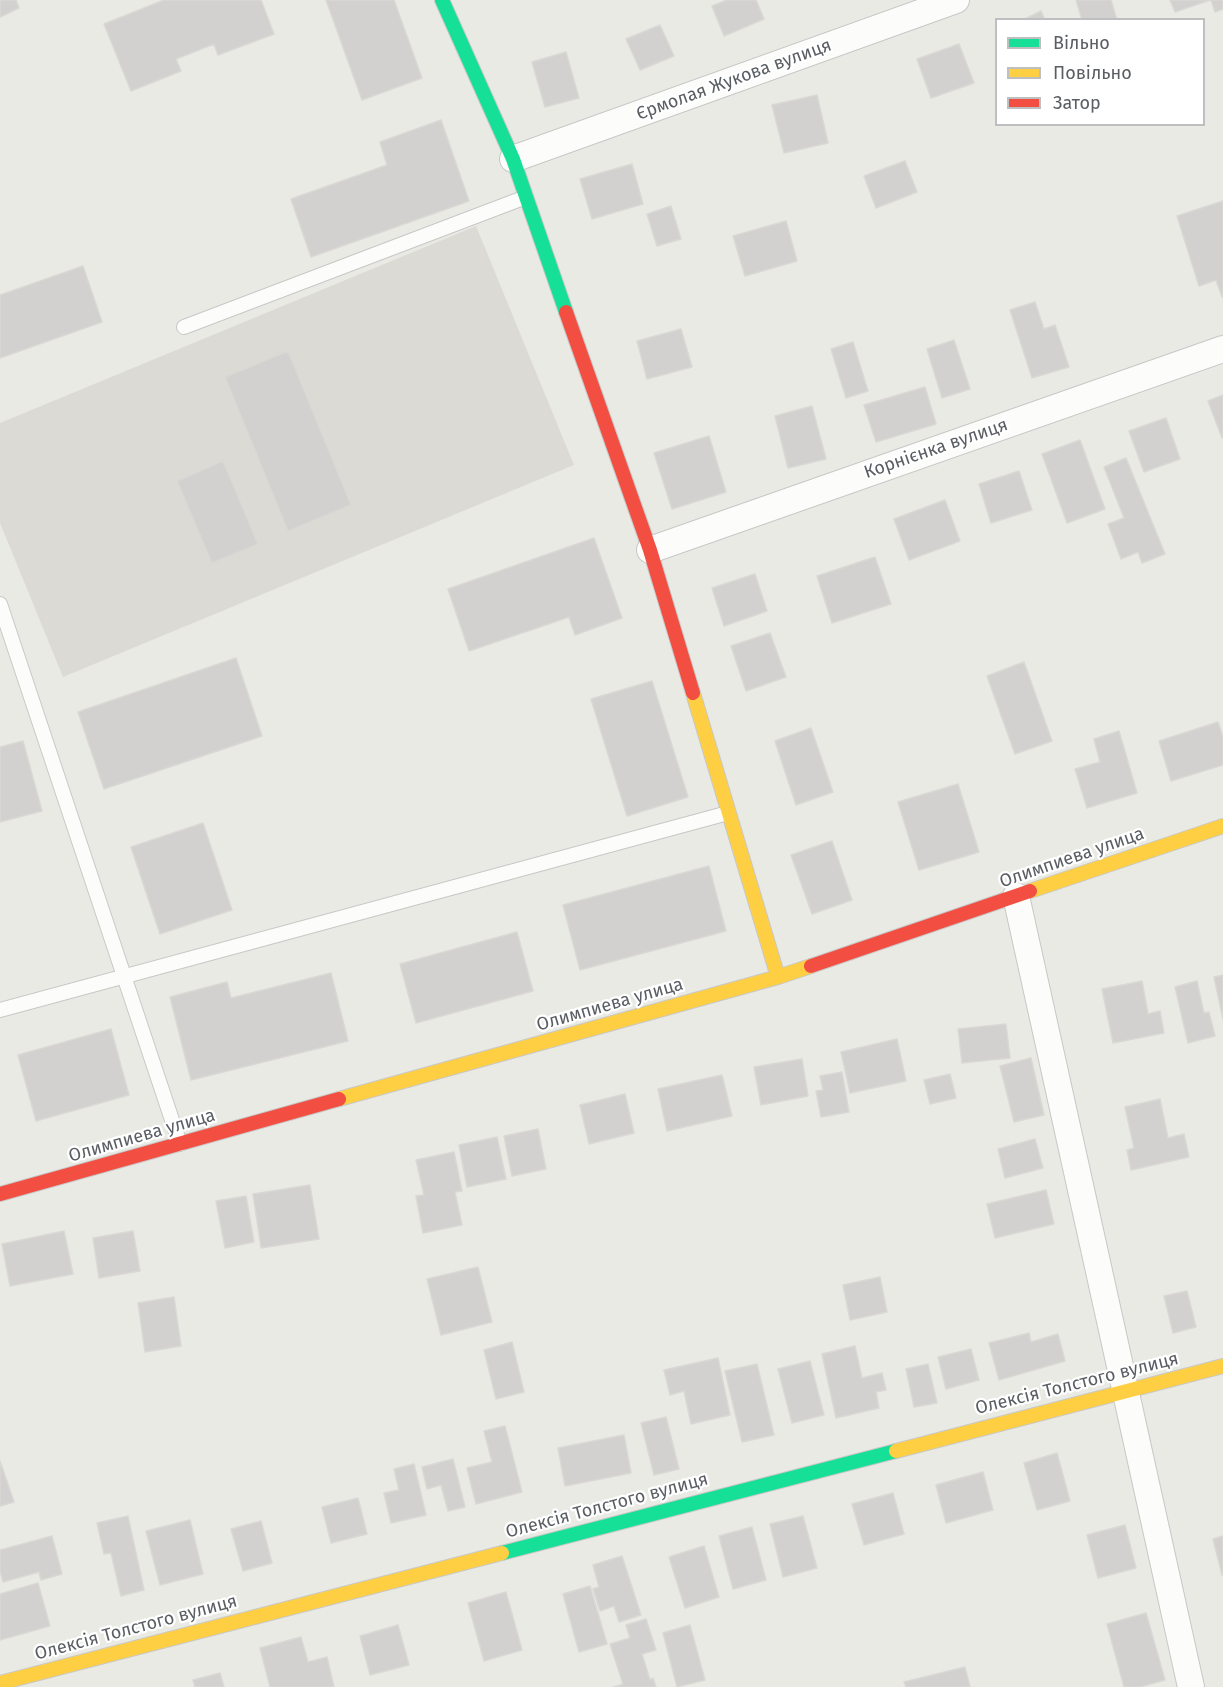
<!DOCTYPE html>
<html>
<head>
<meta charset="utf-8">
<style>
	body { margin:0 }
	#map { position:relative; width:1223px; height:1687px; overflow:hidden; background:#eaeae5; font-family:"Fira Sans",sans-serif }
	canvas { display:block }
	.legend { position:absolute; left:995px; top:18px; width:210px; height:108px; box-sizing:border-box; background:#fff; border:2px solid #bdbfc1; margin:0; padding:8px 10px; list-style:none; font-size:18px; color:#5a5e63 }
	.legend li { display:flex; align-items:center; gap:12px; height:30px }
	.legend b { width:30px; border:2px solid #bdbfc1 }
</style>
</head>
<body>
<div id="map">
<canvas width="1223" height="1687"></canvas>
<ul class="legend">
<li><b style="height:8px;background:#16e098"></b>Вільно</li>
<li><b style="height:8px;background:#ffcf43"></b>Повільно</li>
<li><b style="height:8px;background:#f24e42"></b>Затор</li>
</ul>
</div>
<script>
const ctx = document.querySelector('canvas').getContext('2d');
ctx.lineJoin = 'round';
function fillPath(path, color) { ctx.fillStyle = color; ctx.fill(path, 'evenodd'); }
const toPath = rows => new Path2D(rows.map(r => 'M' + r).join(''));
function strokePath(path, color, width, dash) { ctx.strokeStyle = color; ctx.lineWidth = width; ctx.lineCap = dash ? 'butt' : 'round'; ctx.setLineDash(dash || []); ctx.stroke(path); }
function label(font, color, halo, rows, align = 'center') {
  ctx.font = font + ' "Fira Sans",sans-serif'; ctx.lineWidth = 4.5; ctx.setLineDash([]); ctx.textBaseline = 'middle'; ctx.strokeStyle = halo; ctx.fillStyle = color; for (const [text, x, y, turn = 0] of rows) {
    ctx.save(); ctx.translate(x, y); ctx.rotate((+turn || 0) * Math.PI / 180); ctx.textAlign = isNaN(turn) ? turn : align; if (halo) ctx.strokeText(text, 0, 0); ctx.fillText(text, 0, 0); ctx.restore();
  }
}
const education = toPath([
	[476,226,574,465,63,677,0,523,0,423]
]);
const building = toPath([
	[0,0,16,0,19,8,0,17,0,0],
	[164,0,261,0,274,34,218,55,214,44,176,59,181,71,131,91,104,24,164,0],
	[326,0,394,0,422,78,362,100,326,0],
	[727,0,756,0,764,19,724,36,712,6,727,0],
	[1076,0,1111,0,1117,20,1082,20,1076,0],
	[1170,0,1210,0,1175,12,1170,0],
	[1211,0,1223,0,1223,9,1215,12,1211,0],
	[1041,11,1045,20,1023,20,1041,11],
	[660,25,674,56,640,70,626,39,660,25],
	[959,44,974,83,931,98,917,59,959,44],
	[566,52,579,98,545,107,532,62,566,52],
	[817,95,828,143,784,153,772,105,817,95],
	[441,120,469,201,311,257,291,199,387,165,380,142,441,120],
	[905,161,917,192,876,208,864,176,905,161],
	[632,164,643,204,592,219,580,179,632,164],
	[1223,201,1223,297,1222,297,1216,280,1199,286,1177,216,1223,201],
	[671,206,681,239,657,246,647,214,671,206],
	[786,221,797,261,745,276,733,236,786,221],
	[83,266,102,322,0,358,0,295,83,266],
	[1035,302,1044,329,1055,325,1069,367,1032,378,1010,310,1035,302],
	[681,329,692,367,647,379,637,341,681,329],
	[954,340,970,389,942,398,927,349,954,340],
	[853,342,868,391,846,398,831,349,853,342],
	[288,351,351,505,288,531,225,377,288,351],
	[925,387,936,424,876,442,864,405,925,387],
	[1223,395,1223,438,1222,438,1208,401,1223,395],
	[812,406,826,459,788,468,775,416,812,406],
	[1166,418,1180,459,1144,472,1129,431,1166,418],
	[709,436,726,492,672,509,654,453,709,436],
	[1080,440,1105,509,1067,523,1042,454,1080,440],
	[1126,458,1165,554,1142,563,1138,552,1121,559,1108,524,1124,518,1104,467,1126,458],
	[223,461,258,544,212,563,177,481,223,461],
	[1019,471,1032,510,991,523,979,484,1019,471],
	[945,500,960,541,909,560,894,519,945,500],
	[594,538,622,618,575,635,569,617,469,651,448,589,594,538],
	[875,557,891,604,832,623,817,576,875,557],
	[755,574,767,611,724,626,712,588,755,574],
	[770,633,786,677,746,691,731,646,770,633],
	[236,658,262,736,104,789,78,712,236,658],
	[1024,662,1052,741,1015,754,987,676,1024,662],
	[652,681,688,797,627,816,591,699,652,681],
	[1218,722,1223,737,1223,765,1171,781,1159,741,1218,722],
	[811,728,833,792,796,805,775,741,811,728],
	[1119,731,1137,793,1087,808,1075,769,1100,762,1094,739,1119,731],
	[23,741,42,811,0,822,0,747,23,741],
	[958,784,979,852,919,870,898,802,958,784],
	[203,823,232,910,160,934,131,847,203,823],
	[832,841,852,900,812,914,791,855,832,841],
	[709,866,726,931,580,970,563,905,709,866],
	[517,932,533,991,416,1023,400,964,517,932],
	[331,973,348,1041,191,1080,170,997,227,982,231,998,331,973],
	[1223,975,1223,1019,1214,977,1223,975],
	[1142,981,1148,1014,1160,1011,1164,1033,1113,1043,1102,989,1142,981],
	[1197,981,1204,1013,1209,1012,1215,1036,1188,1043,1175,987,1197,981],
	[1006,1024,1010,1058,962,1063,958,1029,1006,1024],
	[111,1029,129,1095,36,1121,18,1055,111,1029],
	[897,1039,906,1081,850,1093,841,1052,897,1039],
	[1031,1058,1044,1115,1014,1122,1000,1066,1031,1058],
	[802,1059,808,1096,761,1105,754,1067,802,1059],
	[842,1072,849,1112,821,1117,816,1091,823,1090,820,1076,842,1072],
	[950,1074,956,1098,930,1104,924,1080,950,1074],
	[722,1075,732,1116,667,1131,658,1089,722,1075],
	[625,1094,634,1133,589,1144,580,1105,625,1094],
	[1160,1099,1168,1138,1184,1134,1189,1157,1131,1170,1127,1150,1134,1148,1125,1107,1160,1099],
	[538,1129,546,1169,512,1176,504,1136,538,1129],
	[497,1137,506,1179,467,1187,459,1145,497,1137],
	[1035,1139,1043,1168,1005,1178,998,1149,1035,1139],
	[454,1152,462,1191,455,1192,462,1225,423,1233,416,1196,424,1195,416,1160,454,1152],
	[310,1185,319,1239,261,1248,253,1194,310,1185],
	[1046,1190,1054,1224,995,1238,987,1204,1046,1190],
	[246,1196,254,1242,225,1248,216,1201,246,1196],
	[64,1231,73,1274,10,1286,2,1244,64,1231],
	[133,1231,140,1271,99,1278,93,1238,133,1231],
	[478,1267,492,1322,441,1335,427,1279,478,1267],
	[880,1277,887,1312,850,1320,843,1285,880,1277],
	[1187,1291,1196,1327,1173,1333,1164,1296,1187,1291],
	[174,1297,181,1346,145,1352,138,1303,174,1297],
	[1029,1333,1031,1342,1058,1334,1065,1361,999,1380,989,1343,1029,1333],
	[512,1342,524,1392,496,1399,484,1350,512,1342],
	[855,1346,862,1378,882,1373,886,1390,876,1392,879,1408,836,1418,822,1354,855,1346],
	[971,1349,979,1380,946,1389,938,1357,971,1349],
	[718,1358,730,1415,691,1424,684,1391,670,1395,664,1370,718,1358],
	[810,1361,824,1415,792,1423,778,1369,810,1361],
	[757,1364,774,1435,742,1442,725,1371,757,1364],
	[928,1364,937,1403,914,1407,906,1369,928,1364],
	[666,1417,679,1469,654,1475,641,1423,666,1417],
	[505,1426,522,1492,476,1504,467,1468,492,1462,484,1431,505,1426],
	[624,1435,631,1473,565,1486,558,1448,624,1435],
	[1057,1453,1070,1501,1037,1510,1024,1463,1057,1453],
	[453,1459,465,1507,448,1511,441,1485,427,1489,422,1467,453,1459],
	[0,1461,14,1502,0,1506,0,1461],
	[414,1464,426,1515,391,1523,384,1493,399,1490,394,1469,414,1464],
	[983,1472,993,1510,946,1523,936,1485,983,1472],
	[893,1493,904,1534,864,1545,852,1504,893,1493],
	[358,1498,367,1534,331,1543,322,1507,358,1498],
	[128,1516,144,1590,121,1596,111,1553,104,1554,97,1523,128,1516],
	[803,1516,817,1568,783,1577,770,1524,803,1516],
	[190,1520,203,1574,160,1585,146,1531,190,1520],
	[261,1521,272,1563,243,1571,231,1529,261,1521],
	[1125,1525,1136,1568,1098,1578,1087,1535,1125,1525],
	[752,1527,766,1580,733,1589,719,1536,752,1527],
	[52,1536,62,1574,41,1580,39,1572,3,1582,0,1571,0,1550,52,1536],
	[1223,1536,1223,1575,1222,1575,1213,1539,1223,1536],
	[704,1546,719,1597,685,1608,669,1557,704,1546],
	[622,1556,641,1615,619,1622,614,1606,600,1611,593,1589,599,1587,593,1565,622,1556],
	[38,1583,50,1626,0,1640,0,1594,38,1583],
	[590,1586,607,1644,579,1652,563,1594,590,1586],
	[506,1592,522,1650,484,1661,468,1603,506,1592],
	[1146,1613,1165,1680,1140,1687,1124,1687,1107,1624,1146,1613],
	[646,1619,656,1650,642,1654,650,1680,653,1678,656,1687,614,1687,623,1684,610,1644,630,1638,626,1625,646,1619],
	[398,1625,409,1665,370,1675,360,1636,398,1625],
	[690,1625,705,1680,677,1687,663,1633,690,1625],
	[301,1637,308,1662,327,1657,334,1687,270,1687,260,1648,301,1637],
	[965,1667,970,1687,906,1687,904,1682,965,1667],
	[220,1673,224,1687,195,1687,193,1680,220,1673]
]);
const lane = toPath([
	[184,327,526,197],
	[0,604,180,1144],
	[0,1010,728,813]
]);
const street = toPath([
	[513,159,956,0],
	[650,550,1223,349],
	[1016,896,1191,1687]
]);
const fast = toPath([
	[442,0,513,159,566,312],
	[502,1553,896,1451]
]);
const slow = toPath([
	[693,693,778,977],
	[1030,891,1223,826],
	[339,1099,778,977,811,966],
	[896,1451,1223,1366],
	[0,1683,502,1553]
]);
const jam = toPath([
	[566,312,650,550,693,693],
	[811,966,1030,891],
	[0,1194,339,1099]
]);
const streetNames = [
	["Єрмолая Жукова вулиця",734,80,-20],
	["Корнієнка вулиця",936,449,-19],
	["Олимпиева улица",1072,858,-19],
	["Олимпиева улица",610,1005,-16],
	["Олимпиева улица",142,1136,-16],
	["Олексія Толстого вулиця",1077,1384,-14],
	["Олексія Толстого вулиця",607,1506,-15],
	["Олексія Толстого вулиця",136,1628,-15]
];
fillPath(education, '#dcdad4');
fillPath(building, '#d2d1cf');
strokePath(building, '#d9d8d4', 1.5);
strokePath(lane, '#c7c7c7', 16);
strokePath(street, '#c7c7c7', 28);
strokePath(fast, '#c7c8c8', 16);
strokePath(slow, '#c7c8c8', 16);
strokePath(jam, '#c7c8c8', 16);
strokePath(lane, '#fcfcfb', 14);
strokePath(street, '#fcfcfb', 26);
strokePath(fast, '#16e098', 14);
strokePath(slow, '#ffcf43', 14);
strokePath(jam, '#f24e42', 14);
label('18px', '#5a5e63', '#fff', streetNames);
</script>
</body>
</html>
